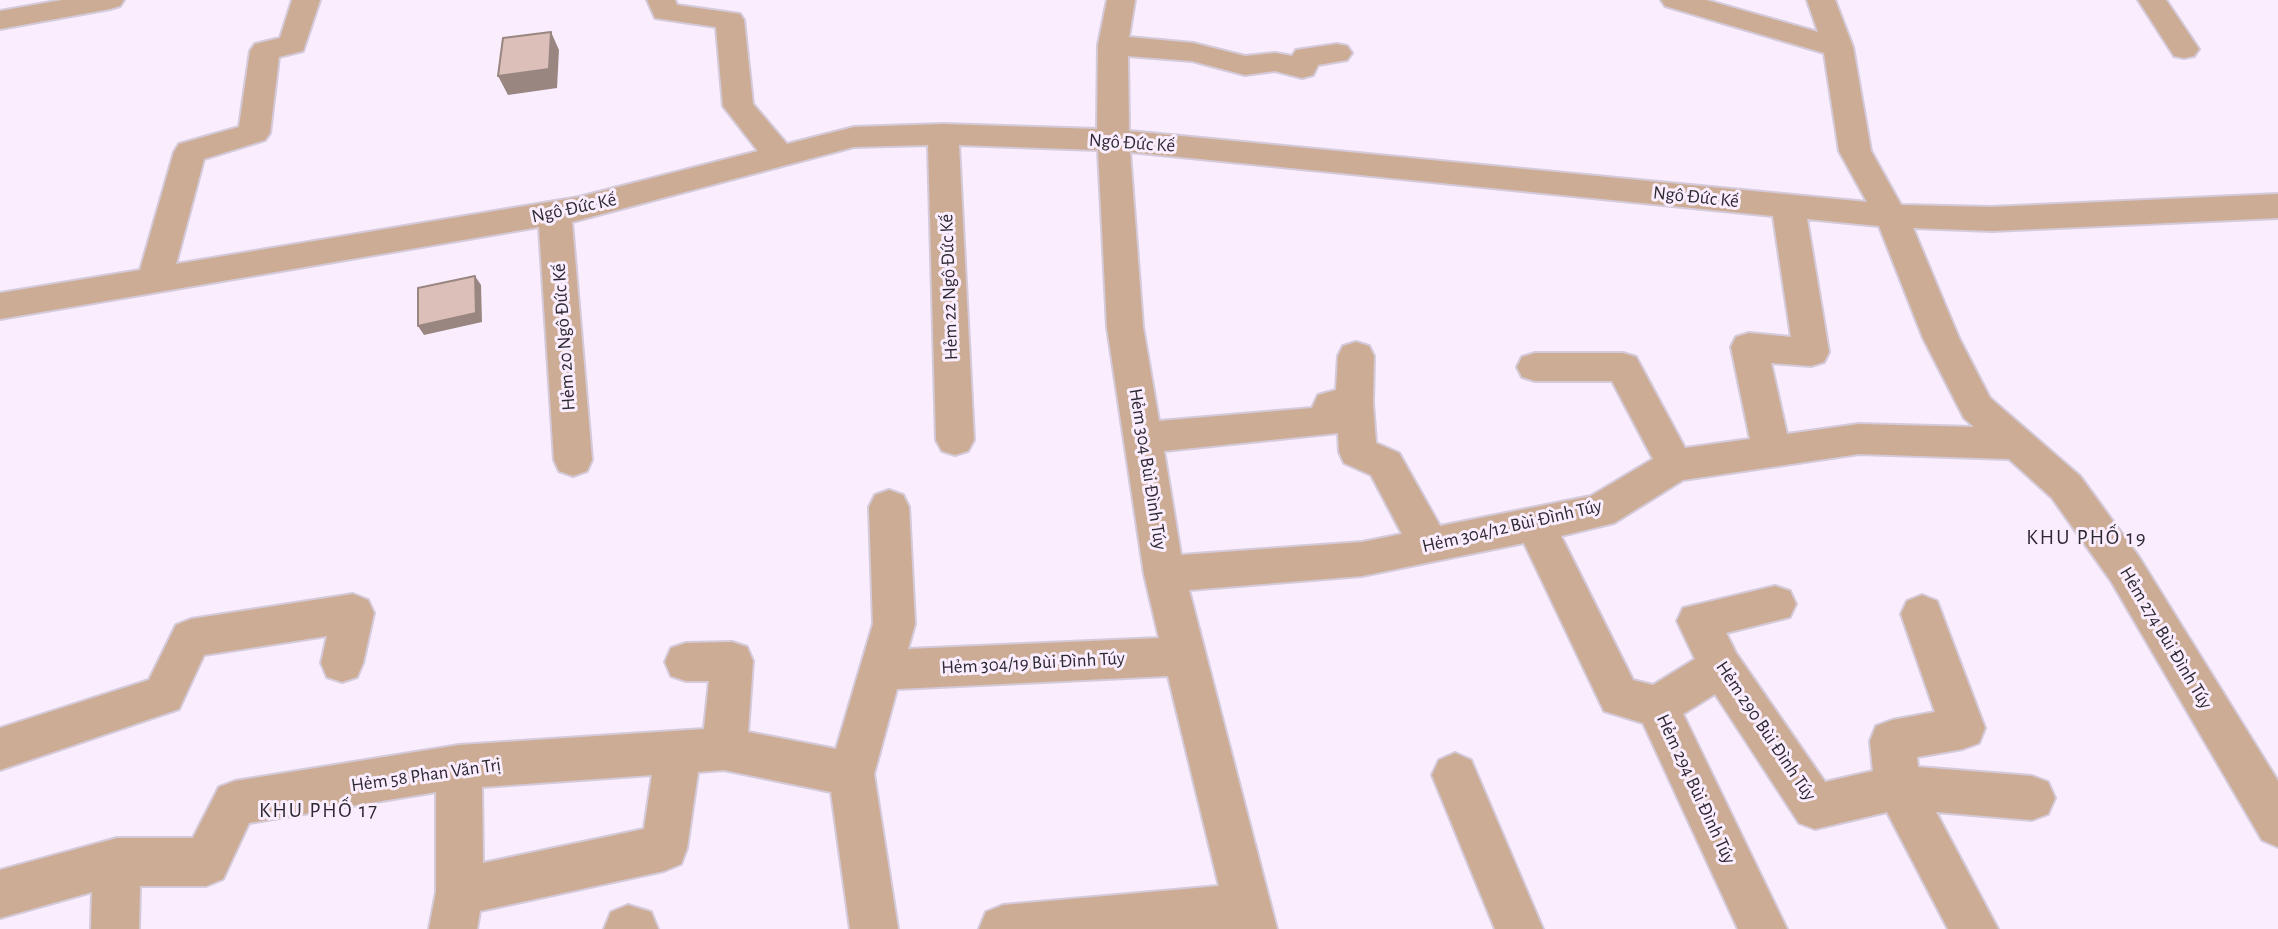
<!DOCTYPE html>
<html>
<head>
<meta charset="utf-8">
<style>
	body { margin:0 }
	canvas { display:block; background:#f9edfe }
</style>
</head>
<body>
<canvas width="2278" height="929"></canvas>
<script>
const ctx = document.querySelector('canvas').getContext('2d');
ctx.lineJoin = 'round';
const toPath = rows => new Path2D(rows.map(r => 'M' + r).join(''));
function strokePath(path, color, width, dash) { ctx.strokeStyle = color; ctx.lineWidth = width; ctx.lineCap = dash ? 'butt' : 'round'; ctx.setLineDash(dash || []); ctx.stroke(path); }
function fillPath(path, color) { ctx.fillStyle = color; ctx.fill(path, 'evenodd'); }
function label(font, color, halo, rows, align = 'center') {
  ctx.font = font + ' "Alegreya Sans",sans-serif'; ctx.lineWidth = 6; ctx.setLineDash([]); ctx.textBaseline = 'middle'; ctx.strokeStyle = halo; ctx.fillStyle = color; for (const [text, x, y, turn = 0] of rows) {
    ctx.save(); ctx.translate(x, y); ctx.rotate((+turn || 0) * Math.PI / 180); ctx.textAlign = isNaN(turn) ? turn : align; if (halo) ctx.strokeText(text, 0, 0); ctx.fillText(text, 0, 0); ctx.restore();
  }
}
const minor = toPath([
	[62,0,124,0,120,6,110,9,0,29,0,11,62,0],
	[292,0,320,0,303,51,279,57,270,133,265,140,204,159,176,264,579,197,758,151,723,106,716,27,655,18,647,0,675,0,677,5,740,14,744,20,753,104,787,144,854,127,943,124,1097,129,1098,45,1107,0,1135,0,1129,37,1193,43,1245,56,1275,53,1292,56,1296,50,1337,44,1347,46,1352,53,1347,60,1318,65,1313,75,1302,78,1275,71,1245,75,1192,61,1128,56,1129,131,1867,202,1839,151,1824,53,1665,6,1661,0,1706,0,1818,32,1807,0,1835,0,1853,47,1871,151,1901,205,1992,207,2278,194,2278,218,1992,231,1913,228,1959,338,1990,398,2080,476,2139,557,2278,781,2278,847,2262,840,2111,581,2052,498,2009,459,1859,454,1683,480,1614,523,1561,536,1633,680,1653,685,1695,659,1677,621,1683,608,1775,586,1790,591,1796,604,1790,617,1726,633,1736,653,1825,782,1873,771,1870,741,1876,726,1892,720,1935,712,1901,614,1907,601,1922,595,1937,601,1985,728,1979,743,1963,749,1917,757,1918,767,2032,776,2048,782,2055,798,2048,814,2032,820,1936,812,1998,929,1948,929,1887,812,1815,829,1799,823,1715,694,1683,714,1787,929,1738,929,1643,723,1604,711,1524,543,1362,576,1189,590,1277,929,979,929,986,912,1003,905,1219,886,1168,676,897,689,874,774,898,929,850,929,831,792,724,770,698,772,687,848,681,864,664,871,480,911,477,929,429,929,436,892,436,792,249,823,223,879,206,886,140,886,139,929,91,929,92,892,0,918,0,870,117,838,193,838,219,787,235,781,459,745,704,729,709,681,686,681,671,676,665,662,671,648,686,643,732,642,747,647,753,661,748,732,836,749,873,624,869,507,875,495,889,490,903,495,909,507,915,624,908,649,1159,638,1144,574,1107,327,1098,150,959,145,974,440,968,451,955,455,942,451,936,440,928,145,854,147,572,222,592,460,587,471,573,476,559,471,554,460,539,227,0,319,0,293,140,270,174,152,179,144,239,127,250,51,255,44,280,38,292,0],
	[1130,152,1773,216,1791,337,1749,333,1736,337,1731,347,1750,439,1685,448,1636,357,1623,353,1535,353,1522,357,1517,367,1522,377,1535,381,1612,381,1653,459,1591,496,1440,526,1399,453,1376,443,1373,403,1374,356,1369,346,1356,342,1343,346,1338,356,1336,390,1318,395,1312,408,1159,421,1143,327,1130,152],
	[1807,219,1879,226,1923,338,1964,418,1974,427,1859,424,1787,434,1771,363,1811,366,1824,362,1829,352,1807,219],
	[1338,433,1339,452,1344,463,1371,475,1402,534,1362,542,1181,555,1164,451,1338,433],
	[652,775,644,829,483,863,482,787,652,775],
	[2138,0,2166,0,2199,49,2194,56,2184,58,2174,56,2138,0],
	[353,594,368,600,374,613,363,663,357,677,342,682,327,677,321,663,327,636,204,655,179,709,0,770,0,728,149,680,176,625,191,619,353,594],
	[1455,753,1471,760,1543,929,1495,929,1432,775,1439,760,1455,753],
	[628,905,651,912,658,929,604,929,611,912,628,905]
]);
const shadedWall = toPath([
	[551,32,559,50,557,88,508,95,498,76],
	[475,276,481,285,482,322,424,335,418,326]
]);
const building = toPath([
	[551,32,549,69,498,76,503,38,551,32],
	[475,276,476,313,418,326,418,288,475,276]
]);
const streetNames = [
	["Ngô Đức Kế",1132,143,4],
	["Ngô Đức Kế",1696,197,6],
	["Ngô Đức Kế",574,208,-12],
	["Hẻm 22 Ngô Đức Kế",949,287,-92],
	["Hẻm 20 Ngô Đức Kế",564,337,-94],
	["Hẻm 304 Bùi Đình Túy",1148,469,81],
	["Hẻm 304/12 Bùi Đình Túy",1512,526,-13],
	["Hẻm 274 Bùi Đình Túy",2166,638,59],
	["Hẻm 304/19 Bùi Đình Túy",1033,663,-3],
	["Hẻm 290 Bùi Đình Túy",1766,731,56],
	["Hẻm 58 Phan Văn Trị",426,775,-8],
	["Hẻm 294 Bùi Đình Túy",1696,789,65]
];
const neighbourhoodNames = [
	["KHU PHỐ 19",2087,538],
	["KHU PHỐ 17",319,811]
];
strokePath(minor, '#d4cad9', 4);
fillPath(minor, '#ccac94');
fillPath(shadedWall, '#998681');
fillPath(building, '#dbbfb8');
strokePath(building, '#998681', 2);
label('19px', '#2e2931', '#f9edfe', streetNames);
ctx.letterSpacing = '2px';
label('21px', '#2e2931', '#f9edfe', neighbourhoodNames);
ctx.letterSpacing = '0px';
</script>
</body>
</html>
